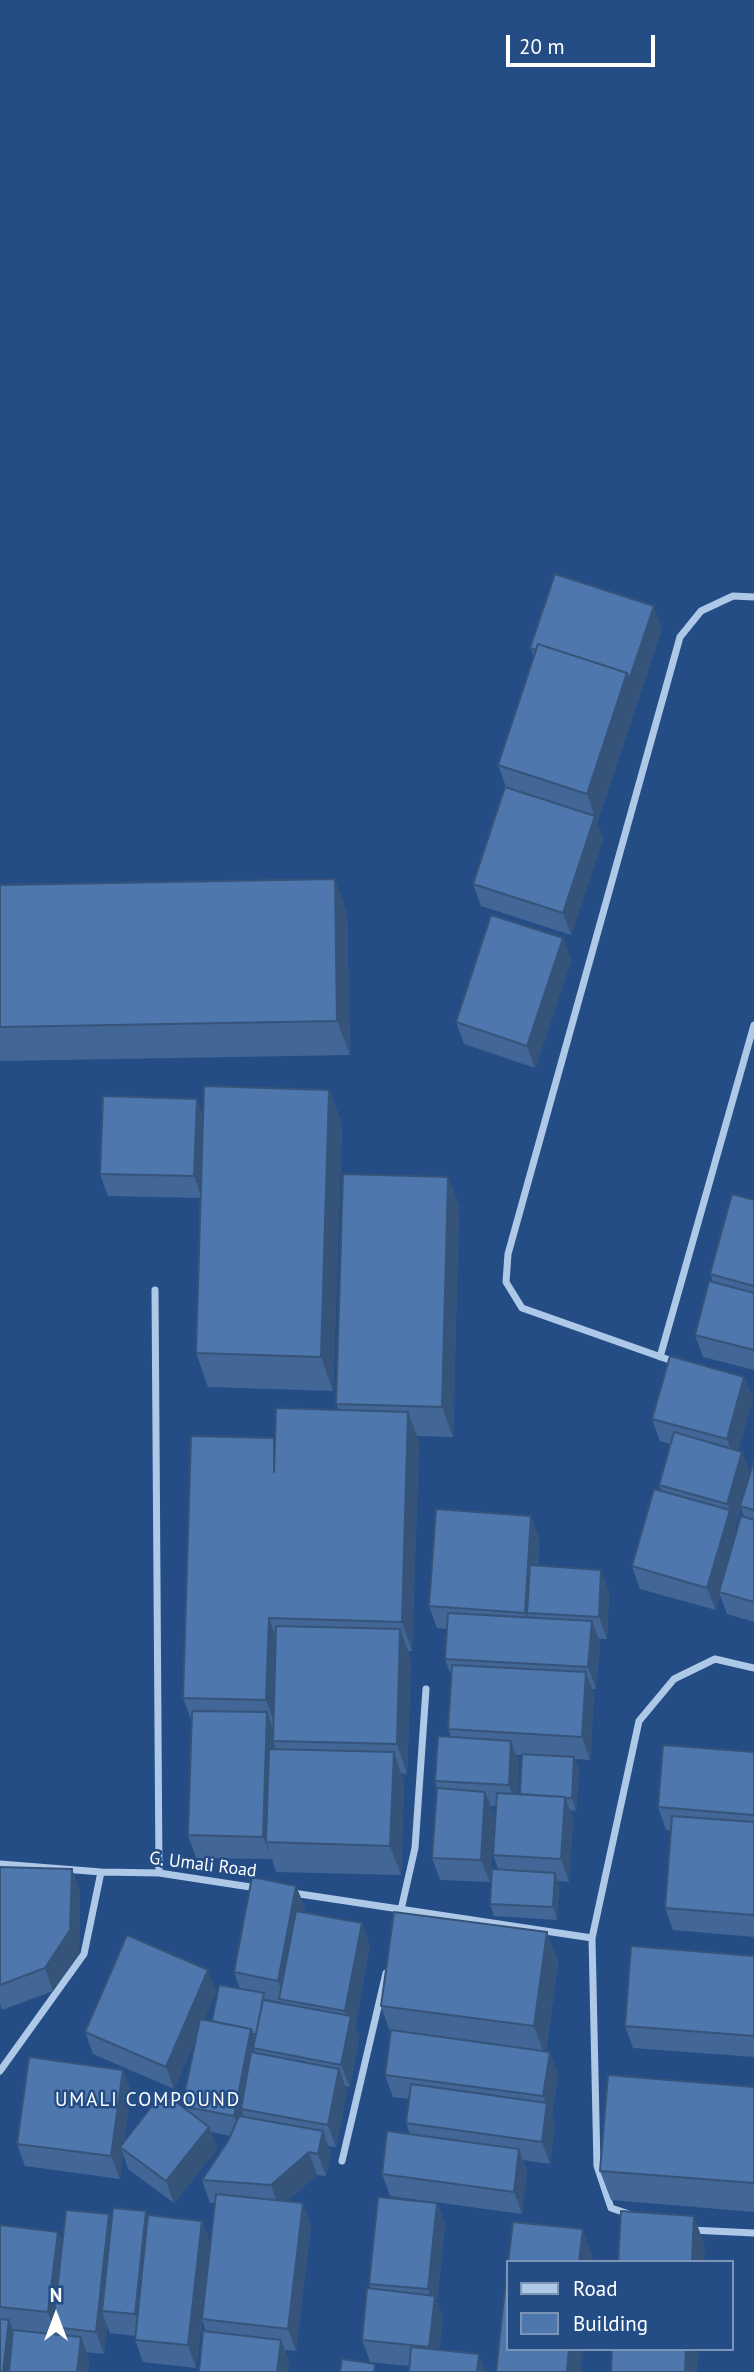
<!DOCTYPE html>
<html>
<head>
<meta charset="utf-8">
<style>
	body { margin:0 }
	#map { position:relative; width:754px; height:2372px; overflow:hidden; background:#254d85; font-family:"PT Sans",sans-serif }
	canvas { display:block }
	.legend { position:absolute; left:506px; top:2260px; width:228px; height:91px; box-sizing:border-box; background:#254d85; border:2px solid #7c94b6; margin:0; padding:9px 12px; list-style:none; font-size:21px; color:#fff }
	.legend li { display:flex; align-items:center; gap:14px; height:35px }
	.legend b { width:35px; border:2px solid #7c94b6 }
	.north { position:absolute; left:21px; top:2281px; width:70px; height:70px; -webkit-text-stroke:5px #254d85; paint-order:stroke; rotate:0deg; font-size:19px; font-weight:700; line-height:28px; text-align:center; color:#fff }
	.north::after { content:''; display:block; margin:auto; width:24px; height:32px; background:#fff; clip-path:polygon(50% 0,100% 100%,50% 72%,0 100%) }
	.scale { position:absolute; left:506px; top:35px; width:149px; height:32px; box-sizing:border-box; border:4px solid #fff; border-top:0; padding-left:9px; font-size:21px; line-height:24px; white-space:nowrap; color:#fff; -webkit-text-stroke:5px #254d85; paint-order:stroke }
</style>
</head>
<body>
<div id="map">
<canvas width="754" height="2372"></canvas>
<ul class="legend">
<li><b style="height:9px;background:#aec8e8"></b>Road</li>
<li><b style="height:19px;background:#4d77ad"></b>Building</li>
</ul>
<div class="north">N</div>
<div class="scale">20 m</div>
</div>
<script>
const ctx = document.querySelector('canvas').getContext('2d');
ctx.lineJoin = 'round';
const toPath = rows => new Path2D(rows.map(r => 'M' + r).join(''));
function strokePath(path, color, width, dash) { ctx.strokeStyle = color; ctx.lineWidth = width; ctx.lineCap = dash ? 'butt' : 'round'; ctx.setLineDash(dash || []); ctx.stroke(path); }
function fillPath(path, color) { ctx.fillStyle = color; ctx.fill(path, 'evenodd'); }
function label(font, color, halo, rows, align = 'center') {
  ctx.font = font + ' "PT Sans",sans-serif'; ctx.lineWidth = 5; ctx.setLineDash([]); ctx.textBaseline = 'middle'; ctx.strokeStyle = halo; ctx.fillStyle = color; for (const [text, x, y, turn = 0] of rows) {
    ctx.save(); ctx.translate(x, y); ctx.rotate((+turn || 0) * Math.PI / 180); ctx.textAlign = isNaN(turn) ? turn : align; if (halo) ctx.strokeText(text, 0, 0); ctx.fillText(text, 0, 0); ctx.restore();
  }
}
const minor = toPath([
	[155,1290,159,1873],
	[660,1357,754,1025],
	[678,1363,522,1308,506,1282,508,1254,680,637,701,611,733,596,754,597],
	[0,1864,101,1872,159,1873,257,1888],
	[293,1893,592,1938],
	[400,1914,415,1848,426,1689],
	[0,2071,84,1954,101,1872],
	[342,2161,386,1973],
	[629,2214,611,2208,597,2166,592,1938,639,1721,674,1679,715,1659,754,1668],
	[691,2230,754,2233]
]);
const wall = toPath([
	[662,628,597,823,603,839,571,935,481,906,473,884,506,787,498,765,534,656,530,648],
	[335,879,347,913,350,1055,0,1061,0,885],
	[563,938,571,960,535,1068,464,1044,456,1022],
	[329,1090,342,1124,333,1391,208,1387,196,1353,200,1198,108,1196,100,1174,203,1115],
	[448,1177,459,1207,453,1437,417,1436,419,1441,412,1651,408,1651,411,1659,407,1774,401,1773,404,1782,401,1875,276,1872,272,1859,196,1858,188,1835,192,1722,183,1698,274,1438,275,1442,339,1410,336,1404],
	[754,1200,754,1370,703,1357,695,1335,713,1282,710,1274],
	[744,1377,753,1399,738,1451,742,1452,750,1474,754,1461,754,1622,727,1614,720,1595,716,1610,640,1589,632,1566,661,1491,659,1485,670,1444,660,1441,652,1419],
	[741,1507,744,1517,737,1530,735,1525],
	[531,1516,539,1538,538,1565,609,1592,607,1639,598,1639,600,1643,596,1689,592,1689,594,1694,590,1760,575,1759,579,1769,576,1811,570,1810,573,1819,569,1882,558,1881,559,1885,557,1920,494,1916,490,1904,498,1869,493,1855,496,1806,491,1806,494,1814,490,1882,440,1880,432,1858,437,1788,435,1781,451,1737,448,1729,451,1675,445,1659,447,1629,437,1628,429,1606],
	[516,1755,522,1755,520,1794,518,1794,519,1763],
	[754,1752,754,1937,673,1930,665,1908,671,1830,666,1830,658,1807],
	[0,1867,72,1869,80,1892,79,1953,53,1991,2,2010,0,2004],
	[296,1886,305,1908,304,1912,370,1945,355,2027,359,2038,350,2087,345,2086,347,2091,336,2147,328,2146,331,2153,326,2176,317,2175,287,2201,311,2225,296,2351,285,2350,289,2362,206,2332,202,2319,196,2368,143,2362,135,2340,135,2336,110,2333,107,2326,104,2354,86,2352,89,2359,88,2372,0,2372,0,2225,58,2232,62,2243,109,2214,112,2221,148,2217,202,2221,210,2243,215,2203,210,2203,202,2180,230,2136,211,2132,217,2149,174,2203,128,2169,123,2153,120,2179,25,2166,17,2144,123,2070,131,2092,124,2141,183,2107,196,2039,174,2089,93,2054,85,2032,216,1992,204,2019,212,2021,240,1989,234,1972],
	[266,1999,280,2002,280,2003,266,2000],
	[547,1932,558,1962,546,2051,558,2074,552,2115,555,2125,550,2164,523,2160,527,2171,522,2214,390,2196,382,2174,410,2134,406,2123,409,2099,393,2097,385,2075,390,2032,381,2006],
	[754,1956,754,2057,633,2048,625,2026],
	[754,2087,754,2212,611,2200,600,2171],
	[437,2203,445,2225,437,2301,443,2318,439,2350,409,2366,370,2362,362,2340,371,2289,369,2284]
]);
const shadedWall = toPath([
	[654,606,662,628,597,823,603,839,571,935,563,913,595,817,587,794,627,673],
	[335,879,347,913,350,1055,337,1021],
	[563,938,571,960,535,1068,527,1046],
	[329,1090,342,1124,333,1391,321,1357],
	[197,1099,205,1121,202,1198,194,1176],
	[448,1177,459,1207,453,1437,442,1407],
	[744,1377,753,1399,735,1462,727,1439],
	[408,1412,419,1441,412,1651,402,1622],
	[742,1452,750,1474,735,1525,738,1533,719,1592,720,1595,716,1610,707,1588,730,1512,727,1504],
	[531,1516,539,1538,534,1613,527,1613,533,1629,533,1635,525,1613],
	[601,1570,609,1592,607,1639,599,1617],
	[269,1618,279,1647,277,1730,266,1700],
	[592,1621,600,1643,596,1689,588,1667],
	[400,1629,411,1659,407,1774,397,1744],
	[586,1672,594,1694,590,1760,582,1737],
	[267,1712,275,1735,273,1741,275,1745,272,1843,266,1842,272,1859,263,1837],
	[511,1741,519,1763,517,1807,509,1785],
	[394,1752,404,1782,401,1875,390,1846],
	[574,1757,579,1769,576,1811,572,1798],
	[485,1792,494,1814,490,1882,481,1860],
	[565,1797,573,1819,569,1882,561,1859],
	[72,1869,80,1892,79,1953,53,1991,45,1968],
	[555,1873,559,1885,557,1920,553,1907],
	[296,1886,305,1908,287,2000,285,2000,278,1981],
	[362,1923,370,1945,355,2027,359,2038,350,2087,341,2065,350,2023,345,2011],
	[547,1932,558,1962,545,2056,534,2026],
	[208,1970,216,1992,174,2089,166,2067],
	[251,2029,259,2049,253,2048,258,2060,241,2109,246,2122,243,2138,234,2116],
	[550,2052,558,2074,552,2115,555,2125,550,2164,542,2142,547,2106,543,2096],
	[339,2069,347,2091,336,2147,328,2125],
	[123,2070,131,2092,123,2149,120,2147,123,2153,120,2179,111,2156],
	[209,2127,217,2149,174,2203,166,2181],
	[323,2131,331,2153,326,2176,318,2154],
	[519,2149,527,2171,522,2214,514,2192],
	[309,2152,317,2175,279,2208,271,2185],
	[303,2203,311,2225,296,2351,288,2329],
	[437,2203,445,2225,437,2301,443,2318,437,2369,429,2347,434,2306,428,2289],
	[146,2211,154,2233,143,2336,135,2314],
	[109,2214,117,2236,102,2311,107,2326,104,2354,96,2332],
	[694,2216,705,2246,704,2262,692,2262],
	[202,2221,210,2243,196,2368,188,2345],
	[583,2229,593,2259,593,2262,579,2262],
	[58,2232,66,2254,53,2327,48,2312],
	[9,2320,17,2342,14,2372,3,2372],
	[81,2337,89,2359,88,2372,77,2372],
	[281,2340,289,2362,288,2372,277,2372],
	[569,2349,583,2349,581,2372,567,2372],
	[686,2349,699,2349,697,2372,685,2372],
	[479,2354,485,2372,477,2372]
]);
const building = toPath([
	[555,574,654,606,629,680,627,673,538,644,536,650,530,648,555,574],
	[538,644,627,673,587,794,498,765,538,644],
	[505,787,595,816,563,913,473,884,505,787],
	[335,879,337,1021,0,1027,0,885,335,879],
	[491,915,563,938,527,1046,456,1022,491,915],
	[204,1086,329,1090,321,1357,196,1353,204,1086],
	[103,1096,197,1099,194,1176,100,1174,103,1096],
	[343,1174,448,1177,442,1407,336,1404,343,1174],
	[732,1194,754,1200,754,1286,710,1274,732,1194],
	[709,1281,754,1293,754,1350,695,1335,709,1281],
	[670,1356,744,1377,727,1439,652,1419,670,1356],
	[276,1408,408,1412,402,1622,269,1618,266,1700,183,1698,191,1436,274,1438,274,1472,276,1408],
	[674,1432,742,1452,727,1504,659,1485,674,1432],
	[754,1461,754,1510,740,1506,754,1461],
	[654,1489,730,1510,707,1588,632,1566,654,1489],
	[436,1509,531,1516,525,1613,429,1606,436,1509],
	[741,1516,754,1520,754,1602,719,1592,741,1516],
	[530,1565,601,1570,599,1617,527,1613,530,1565],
	[448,1613,592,1621,588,1667,445,1659,448,1613],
	[276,1626,400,1629,397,1744,273,1741,276,1626],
	[452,1665,586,1672,582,1737,448,1729,452,1665],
	[192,1711,267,1712,263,1837,188,1835,192,1711],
	[438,1736,511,1741,509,1785,435,1781,438,1736],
	[663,1745,754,1752,754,1815,658,1807,663,1745],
	[269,1749,394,1752,390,1846,266,1842,269,1749],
	[522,1754,574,1757,572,1798,565,1798,565,1797,520,1794,522,1754],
	[437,1788,485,1792,481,1860,432,1858,437,1788],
	[497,1793,565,1797,561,1859,493,1855,497,1793],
	[672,1816,754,1822,754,1915,665,1908,672,1816],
	[0,1867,72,1869,70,1930,45,1968,0,1985,0,1867],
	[492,1869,555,1873,553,1907,490,1904,492,1869],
	[252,1877,296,1886,278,1981,234,1972,252,1877],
	[296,1911,362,1923,345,2011,279,1999,296,1911],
	[394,1912,547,1932,534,2026,381,2006,394,1912],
	[127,1935,208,1970,166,2067,85,2032,127,1935],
	[631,1946,754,1956,754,2036,625,2026,631,1946],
	[219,1985,264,1993,256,2034,253,2034,251,2029,212,2021,219,1985],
	[263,2000,351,2016,341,2065,253,2048,263,2000],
	[200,2019,251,2029,234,2116,182,2106,200,2019],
	[391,2030,550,2052,543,2096,385,2075,391,2030],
	[251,2052,339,2069,328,2125,241,2109,251,2052],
	[29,2057,123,2070,111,2156,17,2144,29,2057],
	[608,2075,754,2087,754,2183,600,2171,608,2075],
	[411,2084,547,2103,542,2142,406,2123,411,2084],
	[163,2092,209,2127,166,2181,120,2147,163,2092],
	[239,2116,323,2131,318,2154,309,2152,271,2185,202,2180,228,2141,239,2116],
	[387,2131,519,2149,514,2192,382,2174,387,2131],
	[216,2194,303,2203,288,2329,202,2319,216,2194],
	[378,2197,437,2203,428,2289,369,2284,378,2197],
	[113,2208,146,2211,135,2314,102,2311,113,2208],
	[66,2210,109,2214,96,2332,53,2327,66,2210],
	[621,2211,694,2216,692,2262,618,2262,621,2211],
	[148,2215,202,2221,188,2345,135,2340,148,2215],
	[513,2222,583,2229,579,2262,508,2262,513,2222],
	[0,2225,58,2232,48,2312,0,2307,0,2225],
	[507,2270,507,2349,569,2349,567,2372,496,2372,507,2270],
	[367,2288,435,2296,429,2347,362,2340,367,2288],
	[0,2319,9,2320,3,2372,0,2372,0,2319],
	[13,2330,81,2337,77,2372,9,2372,13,2330],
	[203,2331,281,2340,277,2372,199,2372,203,2331],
	[411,2347,479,2354,477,2372,409,2372,411,2347],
	[612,2349,686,2349,685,2372,611,2372,612,2349],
	[342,2359,375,2364,374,2372,340,2372,342,2359]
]);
const streetNames = [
	["G. Umali Road",203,1865,7]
];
const neighbourhoodNames = [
	["UMALI COMPOUND",148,2101]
];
strokePath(minor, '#aec8e8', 7);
fillPath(wall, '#426695');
fillPath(shadedWall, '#365379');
fillPath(building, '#4d77ad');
strokePath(building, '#365379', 2);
label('18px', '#fff', '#254d85', streetNames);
ctx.letterSpacing = '2px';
label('19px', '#fff', '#254d85', neighbourhoodNames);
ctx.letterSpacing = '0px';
</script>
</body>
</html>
